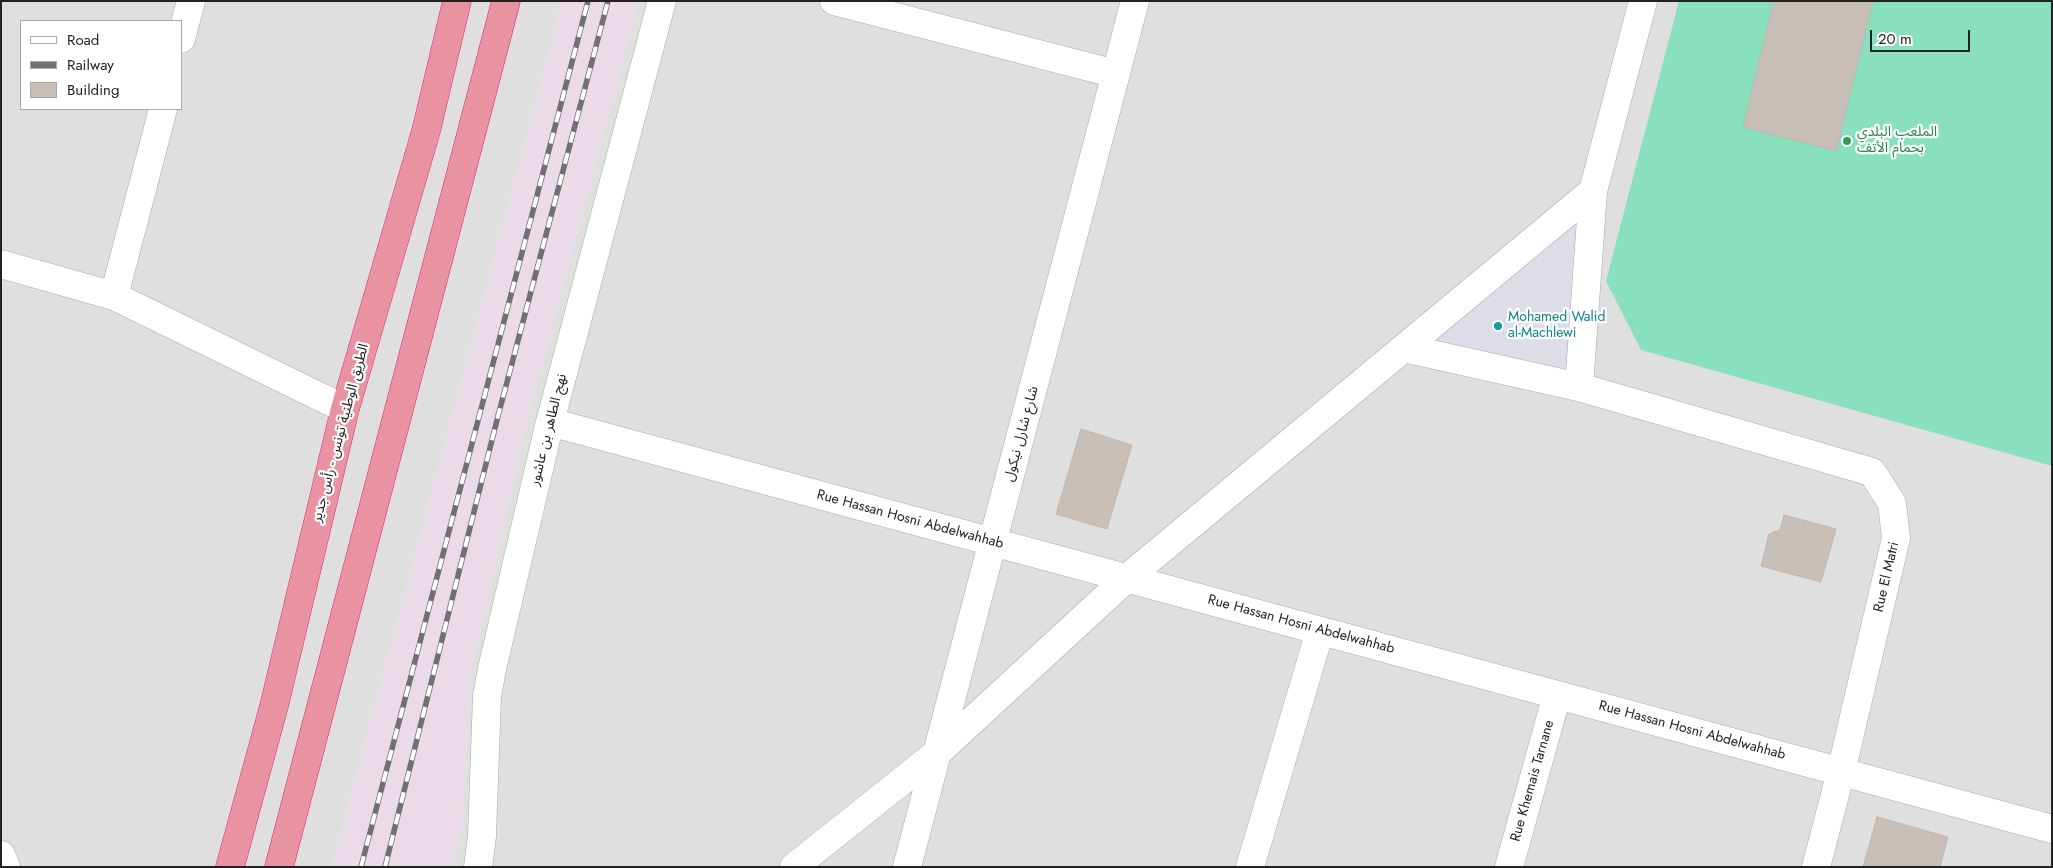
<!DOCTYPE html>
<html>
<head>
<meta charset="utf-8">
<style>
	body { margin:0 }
	#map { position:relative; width:2053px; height:868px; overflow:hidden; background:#f2efe9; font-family:Jost,sans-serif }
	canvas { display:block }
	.frame { position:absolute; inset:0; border:2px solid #222; pointer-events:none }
	.legend { position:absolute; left:20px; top:20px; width:162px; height:90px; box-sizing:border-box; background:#fff; border:1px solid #a7a7a7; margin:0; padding:6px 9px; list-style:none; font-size:15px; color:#222 }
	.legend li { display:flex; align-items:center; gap:10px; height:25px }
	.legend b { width:25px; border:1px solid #a7a7a7 }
	.scale { position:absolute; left:1870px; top:30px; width:100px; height:22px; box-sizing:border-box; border:2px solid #222; border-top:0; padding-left:6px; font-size:15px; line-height:18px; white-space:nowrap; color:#222; -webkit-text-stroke:4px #fff; paint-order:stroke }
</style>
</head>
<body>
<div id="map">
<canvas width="2053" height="868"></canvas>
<div class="frame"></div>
<ul class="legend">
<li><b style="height:6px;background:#fff"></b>Road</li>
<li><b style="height:6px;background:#707070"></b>Railway</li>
<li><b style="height:14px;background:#c7bfb8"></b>Building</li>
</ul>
<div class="scale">20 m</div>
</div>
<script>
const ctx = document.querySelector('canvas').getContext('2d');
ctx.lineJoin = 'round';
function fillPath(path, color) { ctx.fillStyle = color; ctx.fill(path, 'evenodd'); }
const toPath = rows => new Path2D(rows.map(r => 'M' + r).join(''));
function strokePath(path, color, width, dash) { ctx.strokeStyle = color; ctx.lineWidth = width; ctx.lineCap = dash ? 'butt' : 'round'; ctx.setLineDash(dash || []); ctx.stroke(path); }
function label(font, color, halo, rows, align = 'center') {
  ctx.font = font + ' Jost,"Noto Sans Arabic",sans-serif'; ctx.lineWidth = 4.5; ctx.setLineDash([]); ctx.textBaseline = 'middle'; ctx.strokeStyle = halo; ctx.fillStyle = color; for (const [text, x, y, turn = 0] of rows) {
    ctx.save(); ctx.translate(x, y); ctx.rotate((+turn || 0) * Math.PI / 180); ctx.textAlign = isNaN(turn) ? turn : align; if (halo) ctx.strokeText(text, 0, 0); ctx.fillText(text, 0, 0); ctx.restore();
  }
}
const residential = toPath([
	[1,1,563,1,332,867,1,867],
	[21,21,181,21,181,109,21,109],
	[638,1,2052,1,2052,867,452,867,461,829,471,672,526,424]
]);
const industrial = toPath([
	[563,1,638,1,526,424,471,672,461,829,452,867,332,867]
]);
const pitch = toPath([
	[1679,1,2052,1,2052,466,1641,350,1606,281]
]);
const plaza = toPath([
	[1588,200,1569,387,1411,345]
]);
const building = toPath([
	[1774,1,1873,1,1836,151,1743,127,1774,1],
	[1081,429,1132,445,1107,529,1056,514,1081,429],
	[1784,515,1836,529,1821,582,1761,566,1769,534,1780,530,1784,515],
	[1877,817,1948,837,1940,867,1863,867,1877,817]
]);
const minor = toPath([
	[834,1,1116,74],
	[181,39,191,1],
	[1,264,114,296,345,409],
	[114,296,163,109],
	[1404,348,1579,387,1872,472,1892,503,1896,538,1841,772,1816,867],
	[1579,387,1593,191,1643,1],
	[550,422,2052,829],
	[1,855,6,867],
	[478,867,482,836,487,696,492,669,550,422,662,1],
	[794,867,937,753,1127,578,1593,191],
	[907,867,1135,1],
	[1250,867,1320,631],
	[1509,867,1557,695]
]);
const highway = toPath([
	[230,867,274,706,345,409,426,131,457,1],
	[279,867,506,1]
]);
const rail = toPath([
	[361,867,588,1],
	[385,867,498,416,608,1]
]);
const markers = [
	[1847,141,5,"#2e9e5b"],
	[1498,326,5,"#0f9aa8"]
];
const leisureNames = [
	["الملعب البلدي",1857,133],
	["بحمام الأتف",1857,149]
];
const cultureNames = [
	["Mohamed Walid",1508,318],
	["al-Machlewi",1508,334]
];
const streetNames = [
	["نهج الطاهر بن عاشور",549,430,-76],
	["الطريق الوطنية تونس - رأس جدير",341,433,-75],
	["شارع شارل نيكول",1022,434,-75],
	["Rue Hassan Hosni Abdelwahhab",910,520,15],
	["Rue El Matri",1887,577,-77],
	["Rue Hassan Hosni Abdelwahhab",1301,625,15],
	["Rue Hassan Hosni Abdelwahhab",1692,731,15],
	["Rue Khemais Tarnane",1533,781,-74]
];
fillPath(residential, '#e0dfdf');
fillPath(industrial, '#ebdbe8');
fillPath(pitch, '#88e0be');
fillPath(plaza, '#dddde8');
fillPath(building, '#c7bfb8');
strokePath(building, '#c4b6ab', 1);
strokePath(minor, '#a9a9a9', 29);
strokePath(highway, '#dc2a67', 29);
strokePath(minor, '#fff', 28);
strokePath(highway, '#e892a2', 28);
strokePath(rail, '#707070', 5.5);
strokePath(rail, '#fff', 4, [11]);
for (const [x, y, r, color] of markers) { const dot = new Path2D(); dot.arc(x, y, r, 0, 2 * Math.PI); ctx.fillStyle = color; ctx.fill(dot); strokePath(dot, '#fff', 2); }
label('14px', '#27864d', '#fff', leisureNames, 'left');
label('14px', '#0d838f', '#fff', cultureNames, 'left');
label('14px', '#222', '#fff', streetNames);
</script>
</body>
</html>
